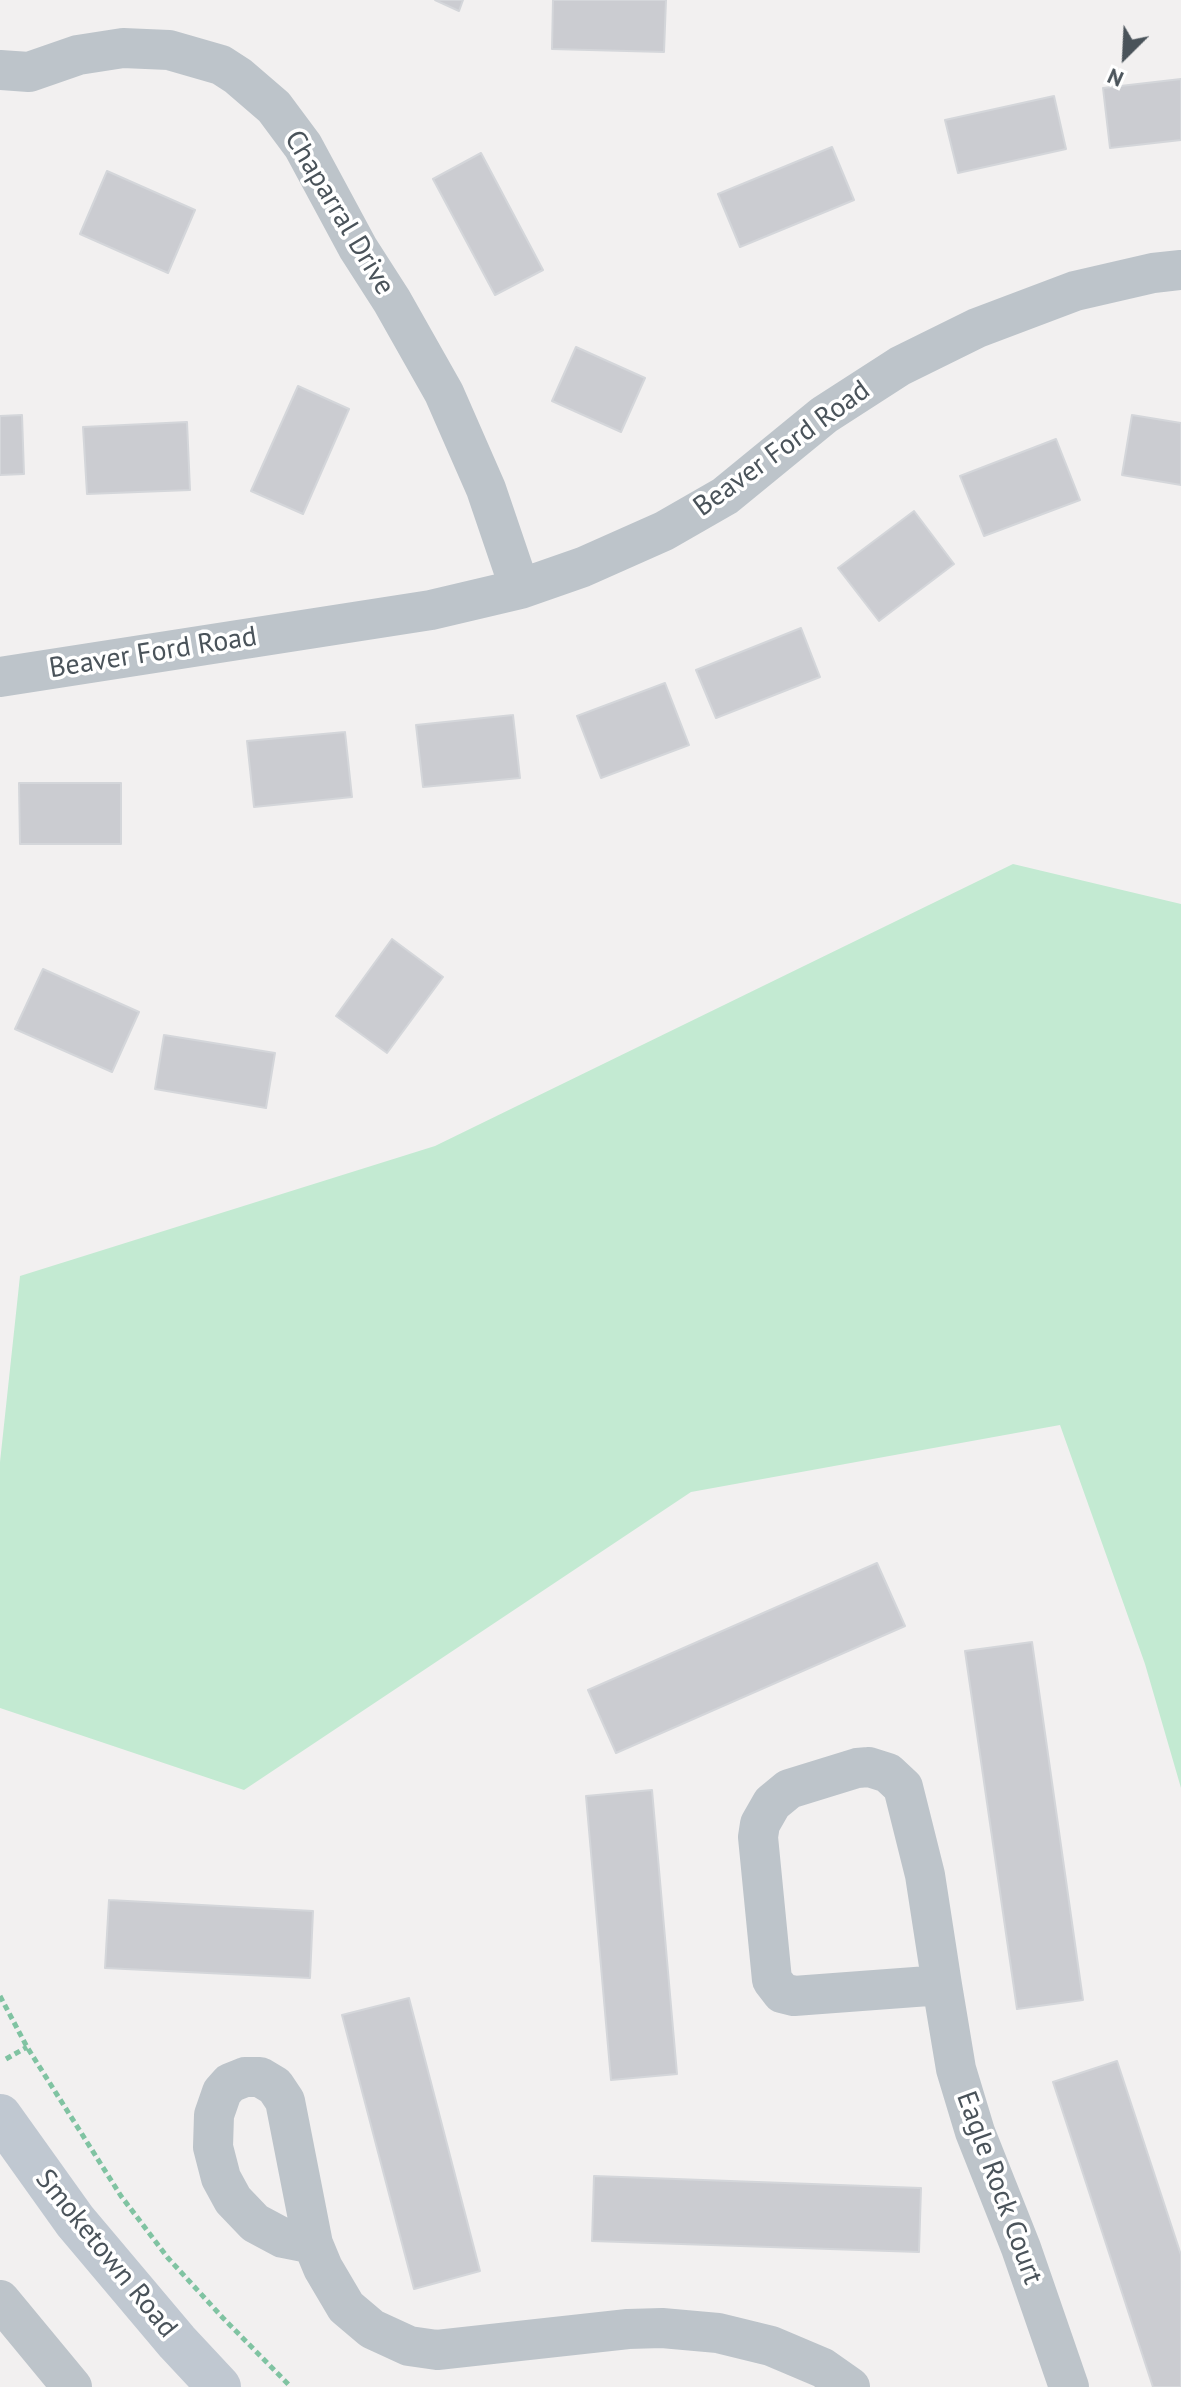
<!DOCTYPE html>
<html>
<head>
<meta charset="utf-8">
<style>
	body { margin:0 }
	#map { position:relative; width:1181px; height:2387px; overflow:hidden; background:#f2f0f0; font-family:"PT Sans",sans-serif }
	canvas { display:block }
	.north { position:absolute; left:1085px; top:16px; width:80px; height:80px; -webkit-text-stroke:6px #fff; paint-order:stroke; rotate:204deg; font-size:22px; font-weight:700; line-height:32px; text-align:center; color:#4a535a }
	.north::after { content:''; display:block; margin:auto; width:28px; height:36px; background:#4a535a; clip-path:polygon(50% 0,100% 100%,50% 72%,0 100%) }
</style>
</head>
<body>
<div id="map">
<canvas width="1181" height="2387"></canvas>
<div class="north">N</div>
</div>
<script>
const ctx = document.querySelector('canvas').getContext('2d');
ctx.lineJoin = 'round';
function fillPath(path, color) { ctx.fillStyle = color; ctx.fill(path, 'evenodd'); }
const toPath = rows => new Path2D(rows.map(r => 'M' + r).join(''));
function strokePath(path, color, width, dash) { ctx.strokeStyle = color; ctx.lineWidth = width; ctx.lineCap = dash ? 'butt' : 'round'; ctx.setLineDash(dash || []); ctx.stroke(path); }
function label(font, color, halo, rows, align = 'center') {
  ctx.font = font + ' "PT Sans",sans-serif'; ctx.lineWidth = 7; ctx.setLineDash([]); ctx.textBaseline = 'middle'; ctx.strokeStyle = halo; ctx.fillStyle = color; for (const [text, x, y, turn = 0] of rows) {
    ctx.save(); ctx.translate(x, y); ctx.rotate((+turn || 0) * Math.PI / 180); ctx.textAlign = isNaN(turn) ? turn : align; if (halo) ctx.strokeText(text, 0, 0); ctx.fillText(text, 0, 0); ctx.restore();
  }
}
const green = toPath([
	[1013,864,1181,904,1181,1788,1145,1664,1060,1425,691,1492,244,1790,0,1708,0,1462,20,1276,435,1146]
]);
const building = toPath([
	[435,0,463,0,459,11,435,0],
	[553,0,666,0,664,52,552,49,553,0],
	[1181,79,1181,140,1110,148,1103,88,1181,79],
	[1054,96,1066,149,958,173,945,120,1054,96],
	[832,147,854,200,740,247,718,194,832,147],
	[481,153,543,270,495,295,433,179,481,153],
	[107,171,195,210,168,273,80,234,107,171],
	[576,347,645,378,621,432,552,401,576,347],
	[298,386,349,409,303,514,251,491,298,386],
	[22,415,24,474,0,475,0,416,22,415],
	[1132,415,1181,423,1181,485,1122,475,1132,415],
	[187,422,190,490,87,494,83,427,187,422],
	[1056,439,1080,500,984,536,960,476,1056,439],
	[914,511,954,564,879,621,838,568,914,511],
	[801,628,820,677,716,718,696,670,801,628],
	[665,683,689,745,601,778,577,716,665,683],
	[513,715,520,778,423,787,416,725,513,715],
	[345,732,352,797,254,807,247,741,345,732],
	[19,783,121,783,121,844,20,844,19,783],
	[392,939,443,977,387,1053,336,1016,392,939],
	[43,969,139,1012,112,1072,15,1029,43,969],
	[164,1035,275,1053,266,1108,155,1089,164,1035],
	[877,1563,905,1626,616,1753,588,1690,877,1563],
	[1032,1642,1083,2000,1017,2009,965,1651,1032,1642],
	[652,1790,677,2074,611,2080,586,1796,652,1790],
	[109,1900,313,1911,310,1978,105,1968,109,1900],
	[409,1998,480,2271,414,2289,342,2015,409,1998],
	[1117,2061,1181,2255,1181,2387,1153,2387,1053,2082,1117,2061],
	[594,2176,921,2188,919,2252,592,2241,594,2176]
]);
const path = toPath([
	[0,1996,27,2047,121,2196,168,2258,223,2318,291,2387],
	[6,2059,27,2047]
]);
const minor = toPath([
	[0,70,29,72,78,55,123,48,169,50,221,65,238,76,274,107,303,146,358,248,392,301,444,393,486,489,520,589],
	[0,677,431,610,520,589,583,567,664,531,725,496,824,415,900,366,977,328,1075,291,1153,273,1181,270],
	[869,1767,888,1773,903,1787,925,1875,942,1985,794,1996,782,1993,772,1980,758,1837,760,1824,772,1803,789,1789,857,1768,869,1767],
	[942,1985,956,2069,975,2132,1021,2248,1069,2387],
	[245,2077,260,2077,275,2086,285,2101,313,2244,283,2238,255,2223,233,2200,221,2178,213,2147,214,2115,222,2092,230,2083,245,2077],
	[313,2244,323,2268,346,2307,372,2329,409,2346,437,2350,628,2329,662,2328,718,2333,771,2346,823,2368,850,2387],
	[0,2300,72,2387]
]);
const secondary = toPath([
	[0,2116,75,2221,177,2342,219,2387]
]);
const streetNames = [
	["Chaparral Drive",339,213,59],
	["Beaver Ford Road",782,449,-36],
	["Beaver Ford Road",153,653,-9],
	["Eagle Rock Court",999,2188,70],
	["Smoketown Road",106,2254,51]
];
fillPath(green, '#c3ead2');
fillPath(building, '#cbccd1');
strokePath(building, '#d4d6da', 2);
strokePath(path, '#80c3a2', 5, [6, 4]);
strokePath(minor, '#bdc4ca', 40);
strokePath(secondary, '#c0c8d1', 44);
label('28px', '#4a535a', '#fff', streetNames);
</script>
</body>
</html>
